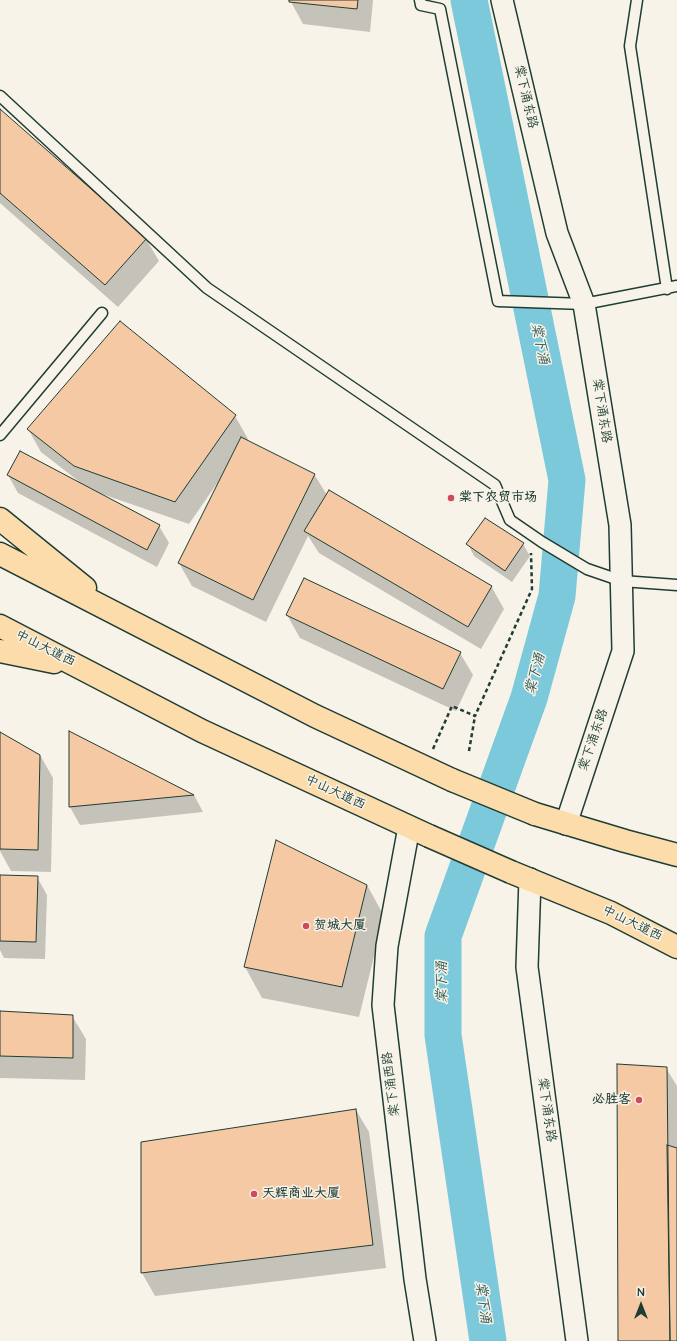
<!DOCTYPE html>
<html>
<head>
<meta charset="utf-8">
<style>
	body { margin:0 }
	#map { position:relative; width:677px; height:1341px; overflow:hidden; background:#f7f3e8; font-family:"Architects Daughter",sans-serif }
	canvas { display:block }
	.north { position:absolute; left:621px; top:1285px; width:40px; height:40px; -webkit-text-stroke:3px #f7f3e8; paint-order:stroke; rotate:0deg; font-size:11px; font-weight:700; line-height:16px; text-align:center; color:#1f3d34 }
	.north::after { content:''; display:block; margin:auto; width:14px; height:18px; background:#1f3d34; clip-path:polygon(50% 0,100% 100%,50% 72%,0 100%) }
</style>
</head>
<body>
<div id="map">
<canvas width="677" height="1341"></canvas>
<div class="north">N</div>
</div>
<script>
const ctx = document.querySelector('canvas').getContext('2d');
ctx.lineJoin = 'round';
function fillPath(path, color) { ctx.fillStyle = color; ctx.fill(path, 'evenodd'); }
const toPath = rows => new Path2D(rows.map(r => 'M' + r).join(''));
function strokePath(path, color, width, dash) { ctx.strokeStyle = color; ctx.lineWidth = width; ctx.lineCap = dash ? 'butt' : 'round'; ctx.setLineDash(dash || []); ctx.stroke(path); }
function label(font, color, halo, rows, align = 'center') {
  ctx.font = font + ' "Architects Daughter","LXGW WenKai TC",sans-serif'; ctx.lineWidth = 3; ctx.setLineDash([]); ctx.textBaseline = 'middle'; ctx.strokeStyle = halo; ctx.fillStyle = color; for (const [text, x, y, turn = 0] of rows) {
    ctx.save(); ctx.translate(x, y); ctx.rotate((+turn || 0) * Math.PI / 180); ctx.textAlign = isNaN(turn) ? turn : align; if (halo) ctx.strokeText(text, 0, 0); ctx.fillText(text, 0, 0); ctx.restore();
  }
}
const shadow = toPath([
	[290,0,373,0,370,32,303,24],
	[0,110,146,239,159,261,118,307,0,203],
	[120,322,235,416,248,439,247,441,314,474,327,495,491,586,504,609,481,649,319,553,308,536,266,622,192,586,179,563,218,482,189,524,99,493,159,526,169,543,157,567,18,493,8,475,20,452,81,483,41,452,28,429],
	[468,544,523,544,530,556,512,582,474,556],
	[287,615,460,653,473,675,456,711,300,638],
	[0,733,40,755,53,778,51,872,11,871,0,851],
	[70,733,194,795,203,812,80,825,70,807],
	[277,842,367,885,384,916,359,1017,262,998,245,967],
	[0,876,37,877,47,895,45,959,4,958,0,950],
	[0,1012,72,1016,86,1039,85,1080,0,1078],
	[666,1068,677,1086,677,1341,619,1341],
	[356,1110,369,1132,386,1268,155,1296,142,1273,142,1143]
]);
const river = toPath([
	[469,0,567,480,557,596,529,698,443,936,443,1035,488,1341]
]);
const building = toPath([
	[289,0,358,0,357,9,289,2,289,0],
	[0,109,147,238,105,285,0,193,0,109],
	[120,321,236,415,175,502,74,466,27,429,120,321],
	[241,437,315,474,253,600,178,563,241,437],
	[20,451,160,525,147,550,7,475,20,451],
	[329,490,492,586,468,627,304,531,329,490],
	[485,518,524,543,505,571,466,544,485,518],
	[304,578,461,652,443,689,286,615,304,578],
	[69,731,194,795,69,807,69,731],
	[0,732,40,755,38,850,0,849,0,732],
	[276,840,367,885,342,987,244,967,276,840],
	[0,875,38,876,36,942,0,941,0,875],
	[0,1011,73,1015,73,1058,0,1056,0,1011],
	[617,1064,667,1067,670,1341,618,1341,617,1064],
	[356,1109,373,1245,141,1273,141,1142,356,1109],
	[667,1145,677,1148,677,1341,670,1341,667,1145]
]);
const path = toPath([
	[433,749,452,706,475,716,532,589,531,553],
	[469,751,475,716]
]);
const service = toPath([
	[420,0,421,5,440,9,498,301,584,304,677,286],
	[637,0,630,46,667,289],
	[0,96,207,288,495,485,510,520,542,542,587,569,622,581,677,585],
	[0,435,102,313]
]);
const minor = toPath([
	[502,0,557,233,584,304,620,525,623,651,566,824],
	[409,827,387,946,383,1005,415,1279,425,1341],
	[530,879,527,967,577,1341]
]);
const trunk = toPath([
	[0,519,85,588],
	[0,554,315,716,452,780],
	[0,626,202,731,429,836],
	[0,651,54,662],
	[535,814,625,841,677,855],
	[511,872,611,913,677,947]
]);
const trunkBridge = toPath([
	[452,780,535,814],
	[429,836,511,872]
]);
const markers = [
	[451,498,4,"#d1495b"],
	[306,926,4,"#d1495b"],
	[639,1100,4,"#d1495b"],
	[254,1194,4,"#d1495b"]
];
const streetNames = [
	["棠下涌东路",525,97,77],
	["棠下涌东路",601,411,81],
	["中山大道西",45,649,27],
	["棠下涌东路",594,740,-71],
	["中山大道西",335,793,25],
	["中山大道西",632,924,26],
	["棠下涌西路",392,1084,-97],
	["棠下涌东路",546,1110,82]
];
const poiNames = [
	["棠下农贸市场",459,498],
	["贺城大厦",314,926],
	["必胜客",631,1100,"right"],
	["天辉商业大厦",262,1194]
];
const waterNames = [
	["棠下涌",539,344,78],
	["棠下涌",536,674,-75],
	["棠下涌",443,982,-90],
	["棠下涌",482,1303,82]
];
fillPath(shadow, '#0003');
strokePath(river, '#7dc9dc', 37);
fillPath(building, '#f6c9a5');
strokePath(building, '#1f3d34', 1);
strokePath(service, '#1f3d34', 13);
strokePath(minor, '#1f3d34', 24);
strokePath(trunk, '#1f3d34', 25);
strokePath(path, '#1f3d34', 2.5, [4, 3]);
strokePath(service, '#f7f3e8', 10);
strokePath(minor, '#f7f3e8', 21);
strokePath(trunk, '#fcdcab', 22);
strokePath(trunkBridge, '#1f3d34', 25, []);
strokePath(trunkBridge, '#fcdcab', 22);
for (const [x, y, r, color] of markers) { const dot = new Path2D(); dot.arc(x, y, r, 0, 2 * Math.PI); ctx.fillStyle = color; ctx.fill(dot); strokePath(dot, '#f7f3e8', 1.5); }
label('13px', '#1f3d34', '#f7f3e8', streetNames);
label('bold 13px', '#1f3d34', '#f7f3e8', poiNames, 'left');
label('italic 14px', '#325956', '#f7f3e8', waterNames);
</script>
</body>
</html>
